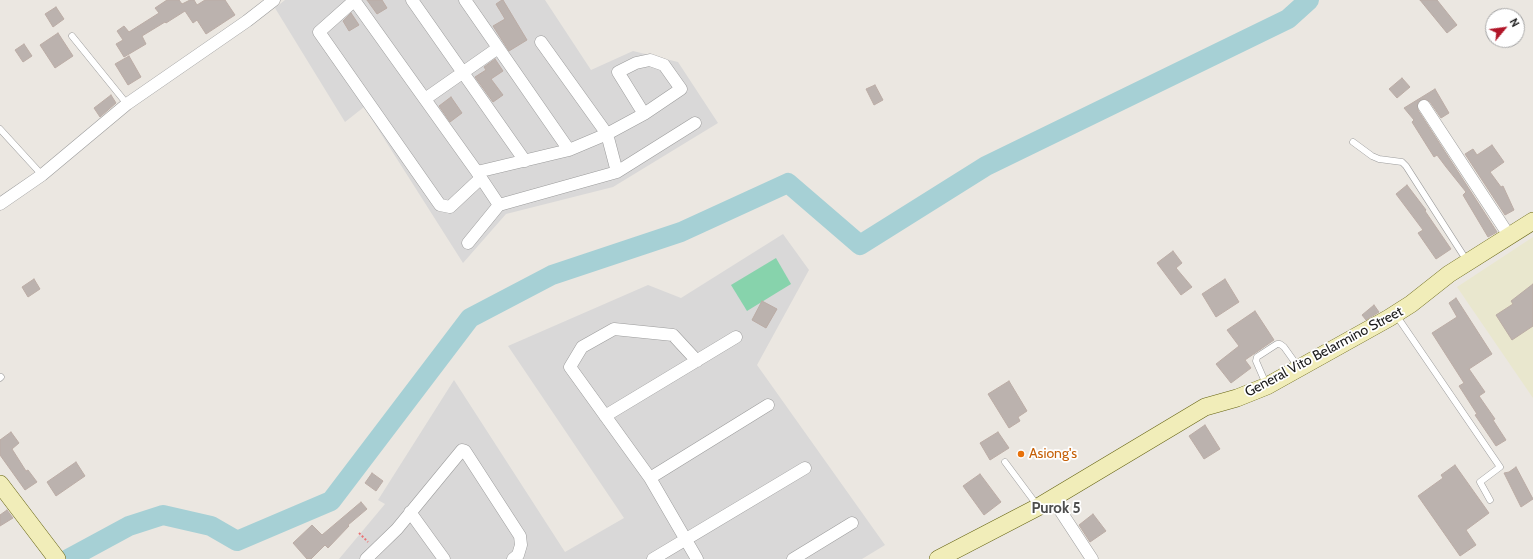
<!DOCTYPE html>
<html>
<head>
<meta charset="utf-8">
<style>
	body { margin:0 }
	#map { position:relative; width:1533px; height:559px; overflow:hidden; background:#ebe7e1; font-family:Cabin,sans-serif }
	canvas { display:block }
	.north { position:absolute; left:1485px; top:8px; width:40px; height:40px; box-sizing:border-box; background:#fff; border:1px solid #a4a4a4; border-radius:50%; rotate:61deg; font-size:11px; font-weight:700; line-height:16px; text-align:center; color:#1b1b1b }
	.north::after { content:''; display:block; margin:auto; width:14px; height:18px; background:#b11528; clip-path:polygon(50% 0,100% 100%,50% 72%,0 100%) }
</style>
</head>
<body>
<div id="map">
<canvas width="1533" height="559"></canvas>
<div class="north">N</div>
</div>
<script>
const ctx = document.querySelector('canvas').getContext('2d');
ctx.lineJoin = 'round';
function fillPath(path, color) { ctx.fillStyle = color; ctx.fill(path, 'evenodd'); }
const toPath = rows => new Path2D(rows.map(r => 'M' + r).join(''));
function strokePath(path, color, width, dash) { ctx.strokeStyle = color; ctx.lineWidth = width; ctx.lineCap = dash ? 'butt' : 'round'; ctx.setLineDash(dash || []); ctx.stroke(path); }
function label(font, color, halo, rows, align = 'center') {
  ctx.font = font + ' Cabin,sans-serif'; ctx.lineWidth = 3.5; ctx.setLineDash([]); ctx.textBaseline = 'middle'; ctx.strokeStyle = halo; ctx.fillStyle = color; for (const [text, x, y, turn = 0] of rows) {
    ctx.save(); ctx.translate(x, y); ctx.rotate((+turn || 0) * Math.PI / 180); ctx.textAlign = isNaN(turn) ? turn : align; if (halo) ctx.strokeText(text, 0, 0); ctx.fillText(text, 0, 0); ctx.restore();
  }
}
const residential = toPath([
	[285,0,545,0,591,70,633,51,678,62,718,123,613,187,506,214,463,263,364,107,345,122,275,8],
	[783,234,809,270,757,365,885,545,862,559,339,559,385,504,378,500,454,380,565,552,624,518,508,346,648,285,681,298]
]);
const farmland = toPath([
	[1533,237,1533,398,1457,287]
]);
const pitch = toPath([
	[776,258,791,284,747,311,731,285]
]);
const river = toPath([
	[68,559,129,526,163,515,211,526,237,541,331,501,470,318,552,275,681,232,788,183,860,245,986,166,1288,19,1309,0]
]);
const building = toPath([
	[167,0,179,0,182,4,190,0,194,0,197,5,205,0,225,0,235,15,206,34,197,20,193,23,185,11,166,23,165,22,142,36,146,44,124,57,116,44,123,40,117,31,124,26,129,32,159,13,155,8,167,0],
	[367,0,382,0,387,8,377,14,367,0],
	[502,0,503,0,527,40,509,51,493,26,505,19,496,4,502,0],
	[1420,0,1437,0,1457,25,1447,33,1420,0],
	[56,7,64,19,53,27,45,14,56,7],
	[351,13,359,25,349,31,343,21,351,13],
	[58,33,73,56,55,68,40,45,58,33],
	[24,44,32,56,23,62,15,50,24,44],
	[129,56,141,77,128,85,115,64,129,56],
	[495,59,503,71,491,79,503,95,493,102,475,77,486,70,484,67,495,59],
	[1402,78,1410,87,1397,98,1389,89,1402,78],
	[875,85,883,100,874,105,866,89,875,85],
	[1435,89,1449,113,1441,118,1430,102,1424,99,1418,102,1418,110,1497,232,1488,237,1463,195,1466,192,1446,167,1437,155,1434,157,1412,122,1414,120,1404,108,1435,89],
	[111,95,116,103,100,117,94,108,111,95],
	[451,97,462,113,450,122,439,106,451,97],
	[1492,145,1504,162,1490,172,1501,187,1503,186,1514,210,1505,215,1465,154,1473,149,1477,155,1492,145],
	[1407,185,1426,210,1425,211,1451,249,1436,259,1418,233,1423,230,1396,194,1407,185],
	[1173,251,1182,263,1176,268,1192,287,1181,295,1157,263,1173,251],
	[34,279,40,289,28,297,22,287,34,279],
	[1225,279,1239,302,1216,317,1202,294,1225,279],
	[1533,284,1533,326,1512,340,1496,315,1513,304,1511,301,1533,284],
	[1456,298,1492,354,1469,369,1485,392,1479,396,1495,419,1493,420,1506,440,1496,446,1475,415,1477,414,1459,386,1464,383,1432,333,1457,317,1449,303,1456,298],
	[762,301,777,309,766,328,752,320,762,301],
	[1374,305,1379,312,1366,320,1362,315,1374,305],
	[1255,311,1274,340,1245,360,1251,368,1231,383,1216,364,1239,346,1227,330,1255,311],
	[1009,381,1027,411,1018,417,1020,421,1009,428,988,394,1009,381],
	[1205,425,1220,449,1204,459,1189,436,1205,425],
	[11,432,19,443,12,449,26,471,28,470,37,482,25,490,0,455,0,440,11,432],
	[998,432,1009,448,990,460,980,443,998,432],
	[76,462,85,476,56,496,47,482,76,462],
	[1455,465,1489,513,1466,530,1476,545,1460,556,1418,496,1443,478,1441,475,1455,465],
	[1516,467,1533,499,1521,507,1504,473,1509,472,1516,467],
	[372,473,383,481,376,491,365,483,372,473],
	[980,474,1001,502,984,515,963,486,980,474],
	[361,502,367,509,348,525,349,526,328,548,325,545,311,559,307,559,293,543,312,525,322,535,361,502],
	[7,510,13,518,0,526,0,515,7,510],
	[1093,514,1106,531,1090,542,1079,525,1093,514]
]);
const path = toPath([
	[359,533,368,542]
]);
const lane = toPath([
	[72,36,127,104],
	[0,129,42,175],
	[1353,142,1372,156,1379,159,1402,162,1406,166,1467,261],
	[1396,315,1500,467,1480,482,1490,500],
	[0,378,1,377],
	[1266,384,1256,361,1257,357,1277,344,1280,344,1284,347,1299,368],
	[1005,462,1037,505]
]);
const street = toPath([
	[354,0,477,172,499,205],
	[355,0,319,32,440,205,450,207,481,178],
	[412,0,525,161],
	[465,0,569,150,477,172],
	[541,42,607,134,617,172],
	[425,99,498,48],
	[1424,106,1510,237],
	[569,150,607,134,644,114,681,89,664,65,650,60,636,63,618,72,644,114],
	[0,204,42,175,127,104,247,21,274,0],
	[468,243,499,205,617,172,695,123],
	[697,361,673,335,614,329,582,347,570,367,650,478,697,559],
	[605,416,736,337],
	[650,478,768,405],
	[1052,498,1092,559],
	[410,512,444,559],
	[366,559,397,529,462,450,465,451,520,536,521,545,518,555,513,559],
	[653,559,805,468],
	[793,559,852,523]
]);
const secondary = toPath([
	[0,484,57,559],
	[938,559,1038,507,1205,407,1237,398,1267,386,1389,318,1411,304,1449,274,1533,221]
]);
const markers = [
	[1021,454,4,"#e8710a"]
];
const streetNames = [
	["General Vito Belarmino Street",1324,352,-28]
];
const foodNames = [
	["Asiong's",1029,454]
];
const neighbourhoodNames = [
	["Purok 5",1056,509]
];
fillPath(residential, '#d9d8d8');
fillPath(farmland, '#e9e7ce');
fillPath(pitch, '#87d3ac');
strokePath(river, '#a6d0d5', 20);
fillPath(building, '#bbb2ae');
strokePath(building, '#bbaca5', 1);
strokePath(lane, '#9c9c9c', 7);
strokePath(street, '#9c9c9c', 13);
strokePath(secondary, '#646210', 18);
strokePath(path, '#ea7476', 2, [2, 2]);
strokePath(lane, '#fff', 6);
strokePath(street, '#fff', 12);
strokePath(secondary, '#f1edb9', 17);
for (const [x, y, r, color] of markers) { const dot = new Path2D(); dot.arc(x, y, r, 0, 2 * Math.PI); ctx.fillStyle = color; ctx.fill(dot); strokePath(dot, '#fff', 1.5); }
label('14px', '#1b1b1b', '#fff', streetNames);
label('14px', '#c56008', '#fff', foodNames, 'left');
label('bold 15px', '#4e4e4e', '#fff', neighbourhoodNames);
</script>
</body>
</html>
